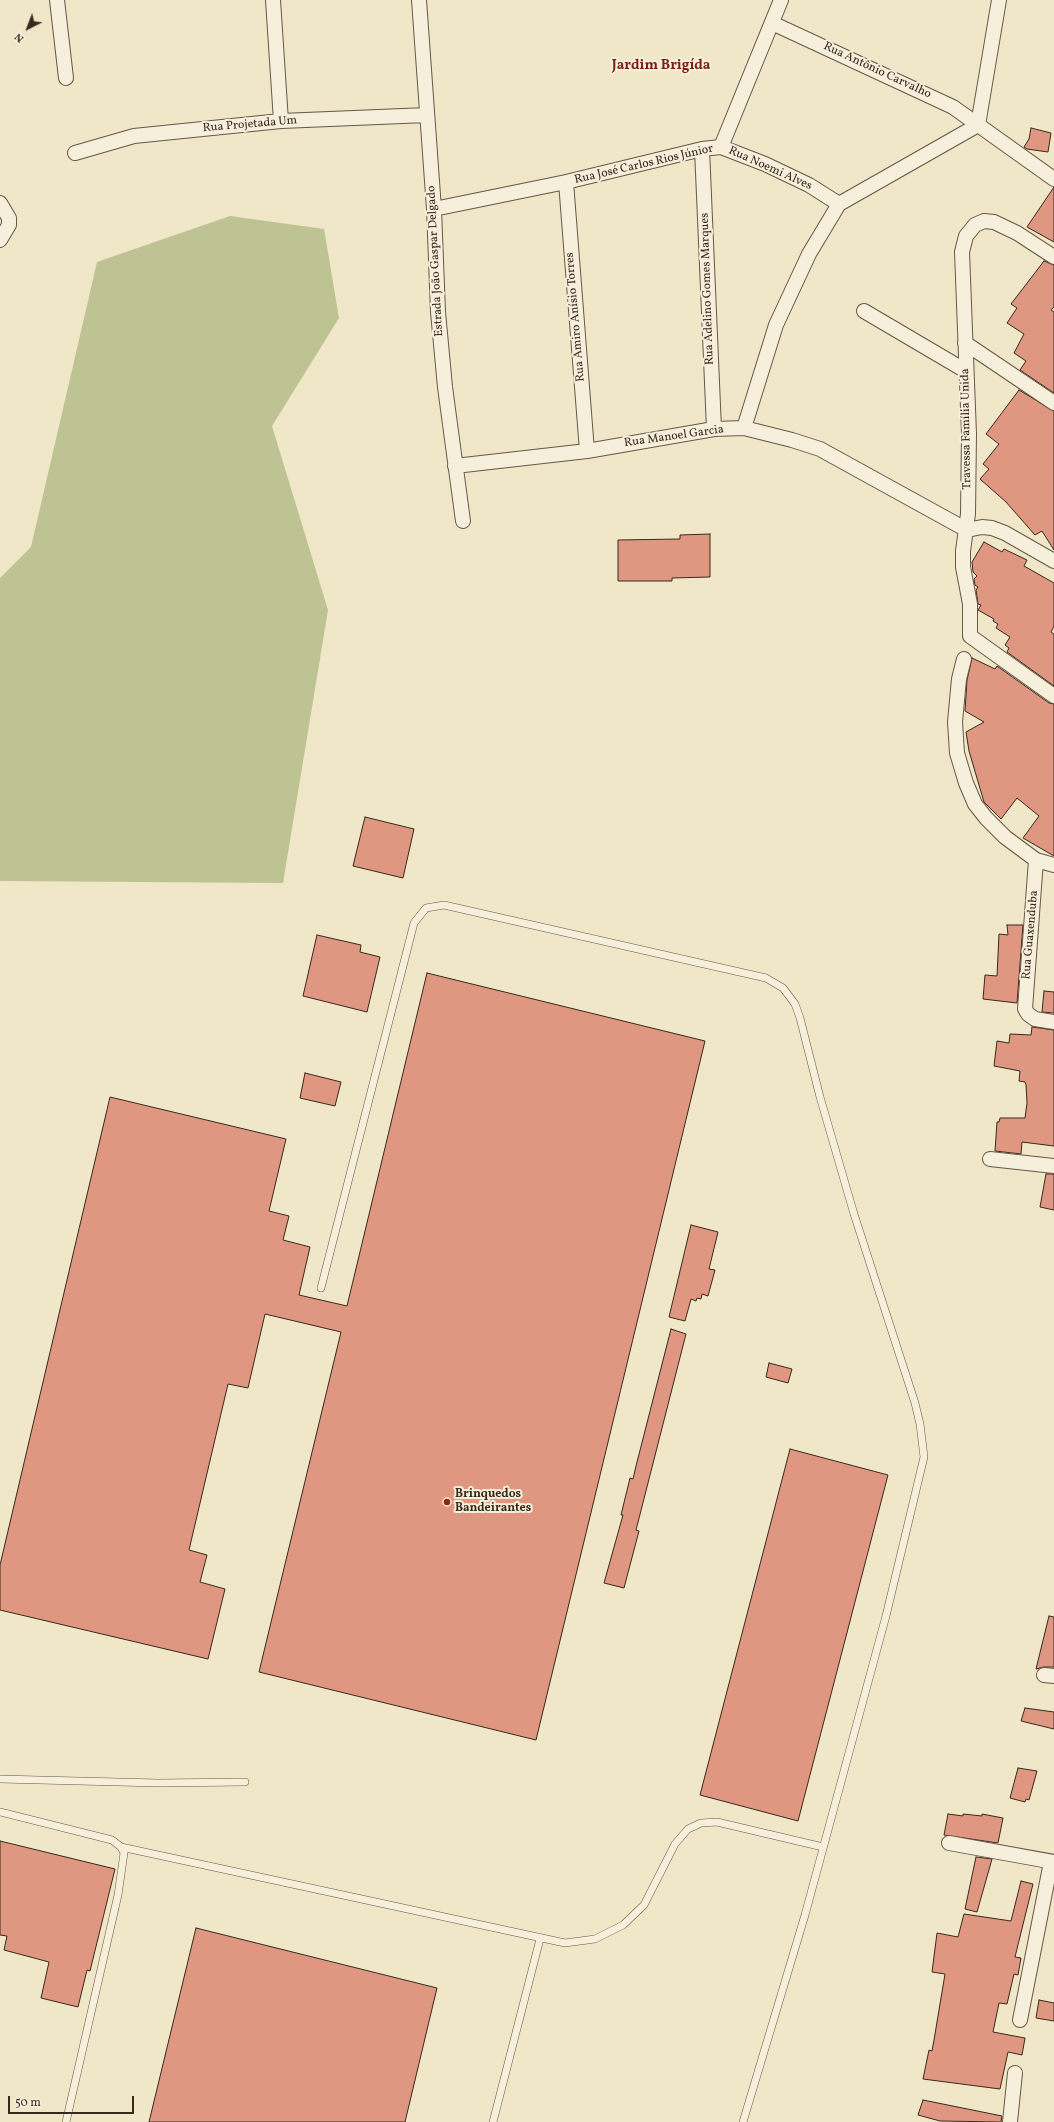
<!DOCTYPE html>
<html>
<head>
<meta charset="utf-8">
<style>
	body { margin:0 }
	#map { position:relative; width:1054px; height:2122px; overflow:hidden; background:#f0e6c8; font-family:Vollkorn,serif }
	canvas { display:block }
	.north { position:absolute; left:8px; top:8px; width:40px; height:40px; -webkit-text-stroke:3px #f5efdb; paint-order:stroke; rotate:222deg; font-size:11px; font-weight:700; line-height:16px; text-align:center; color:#39291c }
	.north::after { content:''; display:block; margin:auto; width:14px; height:18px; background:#39291c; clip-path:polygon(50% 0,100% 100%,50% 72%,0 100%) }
	.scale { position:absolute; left:8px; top:2096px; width:126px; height:18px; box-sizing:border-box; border:2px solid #39291c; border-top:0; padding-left:5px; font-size:12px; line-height:14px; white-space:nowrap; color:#39291c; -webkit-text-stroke:3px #f5efdb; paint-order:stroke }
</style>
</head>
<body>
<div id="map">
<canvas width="1054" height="2122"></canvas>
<div class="north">N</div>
<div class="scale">50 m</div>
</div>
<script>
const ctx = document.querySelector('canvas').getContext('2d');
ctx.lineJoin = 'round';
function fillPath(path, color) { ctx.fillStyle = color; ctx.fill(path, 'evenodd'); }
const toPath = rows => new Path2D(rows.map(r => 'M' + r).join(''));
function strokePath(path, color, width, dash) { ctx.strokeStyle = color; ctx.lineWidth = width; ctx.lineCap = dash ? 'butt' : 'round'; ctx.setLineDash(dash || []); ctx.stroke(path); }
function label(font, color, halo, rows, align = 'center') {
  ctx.font = font + ' Vollkorn,serif'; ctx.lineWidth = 4; ctx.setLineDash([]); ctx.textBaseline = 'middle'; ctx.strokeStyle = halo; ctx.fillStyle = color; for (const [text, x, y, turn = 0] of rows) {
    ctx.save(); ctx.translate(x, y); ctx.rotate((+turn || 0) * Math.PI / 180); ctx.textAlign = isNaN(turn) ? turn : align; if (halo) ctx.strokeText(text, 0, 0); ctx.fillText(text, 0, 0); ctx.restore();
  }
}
const green = toPath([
	[230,216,324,229,339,318,272,426,328,610,283,883,0,881,0,578,31,547,97,262]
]);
const building = toPath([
	[1031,128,1051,133,1048,152,1027,149,1024,147,1029,139,1031,128],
	[1054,187,1054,242,1027,227,1054,187],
	[1044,261,1054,265,1054,307,1051,310,1054,312,1054,393,1020,370,1026,361,1014,353,1024,334,1007,323,1017,308,1011,304,1044,261],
	[1019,390,1054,411,1054,550,1042,531,1035,535,1006,502,980,479,989,469,983,464,999,444,986,434,1019,390],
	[710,534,710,577,672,578,672,581,618,581,618,540,680,539,680,535,710,534],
	[984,542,1002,552,1004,549,1027,560,1024,566,1054,583,1054,626,1051,632,1054,634,1054,686,1007,652,1009,648,1005,645,1010,637,996,628,998,624,993,621,994,619,978,610,981,605,978,604,976,590,978,587,975,585,974,579,977,576,973,572,972,562,984,542],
	[972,658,995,669,997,666,1049,703,1054,704,1054,856,1023,838,1039,816,1017,798,1001,819,984,802,969,751,966,732,984,722,965,711,967,680,972,658],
	[365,817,414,829,403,878,353,866,365,817],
	[1007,925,1023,925,1017,1003,983,999,985,975,997,976,999,934,1008,935,1007,925],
	[317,935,361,945,360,952,380,957,367,1012,303,996,317,935],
	[427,973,705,1041,536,1740,259,1672,341,1332,265,1314,248,1388,228,1384,189,1550,207,1555,200,1582,225,1589,208,1659,0,1610,0,1565,110,1097,286,1139,269,1211,289,1216,283,1240,310,1247,299,1295,347,1306,427,973],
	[1044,991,1054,992,1054,1013,1042,1012,1044,991],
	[1032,1027,1054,1030,1054,1146,1022,1142,1021,1154,995,1151,997,1122,999,1122,1000,1118,1025,1118,1027,1103,1026,1085,1025,1082,1019,1081,1020,1071,994,1066,997,1041,1009,1043,1010,1034,1031,1035,1032,1027],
	[305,1073,341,1082,335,1106,300,1098,305,1073],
	[1046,1174,1054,1174,1054,1210,1040,1207,1046,1174],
	[691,1225,718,1232,709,1269,715,1270,708,1296,702,1294,701,1299,697,1298,696,1301,691,1299,685,1321,669,1317,691,1225],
	[671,1329,686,1334,636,1530,639,1531,624,1588,604,1583,623,1515,621,1515,630,1478,633,1479,636,1466,671,1329],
	[769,1363,792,1369,788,1383,766,1377,769,1363],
	[790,1449,888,1475,798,1821,700,1795,790,1449],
	[1049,1616,1054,1617,1054,1667,1044,1667,1036,1669,1049,1616],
	[1025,1708,1054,1712,1054,1729,1021,1721,1025,1708],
	[1018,1768,1037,1771,1029,1800,1026,1799,1025,1802,1010,1798,1018,1768],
	[948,1814,963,1816,963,1814,982,1816,982,1814,1003,1818,998,1843,944,1835,948,1814],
	[0,1841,115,1869,90,1971,87,1970,78,2007,41,1998,49,1962,4,1950,7,1936,0,1935,0,1841],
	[976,1857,992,1859,977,1912,965,1909,976,1857],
	[1021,1881,1033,1884,1015,1957,1021,1958,1018,1975,1014,1974,1007,2004,999,2003,993,2032,1025,2038,1022,2055,1008,2052,1000,2089,923,2079,929,2050,932,2051,934,2040,945,1974,932,1972,937,1933,958,1937,964,1914,1011,1921,1021,1881],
	[196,1928,437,1988,405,2122,149,2122,196,1928],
	[1039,2000,1054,2003,1054,2021,1036,2018,1039,2000],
	[923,2100,1002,2116,1001,2122,940,2121,918,2115,923,2100]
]);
const lane = toPath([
	[321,1288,414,923,426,908,444,905,766,978,783,988,795,1004,800,1018,820,1097,854,1214,915,1403,920,1424,924,1457,886,1616,805,1915,743,2122],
	[0,1779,158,1783,245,1782],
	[0,1812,112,1840,121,1847,124,1853,118,1895,66,2122],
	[121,1847,565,1943,595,1939,623,1925,644,1905,675,1844,688,1829,701,1823,717,1822,823,1847],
	[493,2122,540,1939]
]);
const street = toPath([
	[57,0,66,78],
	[273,0,281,121],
	[419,0,434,209,438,312,445,387,463,521],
	[772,23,953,107,1054,179],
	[978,125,999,0],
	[721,147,781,0],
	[702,149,714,429],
	[75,153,134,136,281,121,427,115],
	[566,182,587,451],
	[0,203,9,218,9,225,0,240],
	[434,209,566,182,702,149,721,147,765,164,809,185,839,204],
	[1054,257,1017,233,994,222,984,221,975,225,966,236,962,252,969,434,968,514,963,551,963,567,970,604,970,636,1054,696],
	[864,311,966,371],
	[965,343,1054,403],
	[744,428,776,325,809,254,839,204,978,125],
	[455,466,587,451,714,429,744,428,792,440,820,449,967,530],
	[967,530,982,527,992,528,1005,533,1054,561],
	[964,659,959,679,955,722,957,753,966,783,975,804,986,818,1005,837,1036,860,1054,865],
	[1036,860,1025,1009,1028,1014,1035,1019,1054,1022],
	[990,1159,1054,1166],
	[1044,1675,1054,1676],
	[949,1843,1054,1862],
	[1020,2020,1051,1862],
	[1010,2122,1015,2073]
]);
const markers = [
	[447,1502,4,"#8f2418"]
];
const streetNames = [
	["Rua Antônio Carvalho",877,71,25],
	["Rua Projetada Um",250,125,-5],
	["Rua José Carlos Rios Júnior",644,165,-13],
	["Rua Noemi Alves",770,169,24],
	["Estrada João Gaspar Delgado",436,261,-93],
	["Rua Adelino Gomes Marques",708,289,-92],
	["Rua Amiro Anísio Torres",576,317,-95],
	["Travessa Família Unida",967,429,-91],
	["Rua Manoel Garcia",674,437,-8],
	["Rua Guaxenduba",1031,935,-85]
];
const poiNames = [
	["Brinquedos",455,1495],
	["Bandeirantes",455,1509]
];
const quarterNames = [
	["Jardim Brigída",661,66]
];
fillPath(green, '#bec393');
fillPath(building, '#e09782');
strokePath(building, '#39291c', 1);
strokePath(lane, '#675847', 8);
strokePath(street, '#675847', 16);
strokePath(lane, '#f5efdb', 7);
strokePath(street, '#f5efdb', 14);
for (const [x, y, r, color] of markers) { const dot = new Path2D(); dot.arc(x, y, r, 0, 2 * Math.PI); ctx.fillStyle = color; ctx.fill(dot); strokePath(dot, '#f5efdb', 1.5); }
label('12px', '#39291c', '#f5efdb', streetNames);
label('bold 12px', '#39291c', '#f5efdb', poiNames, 'left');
label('bold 14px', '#7a1f14', '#f5efdb', quarterNames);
</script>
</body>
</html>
